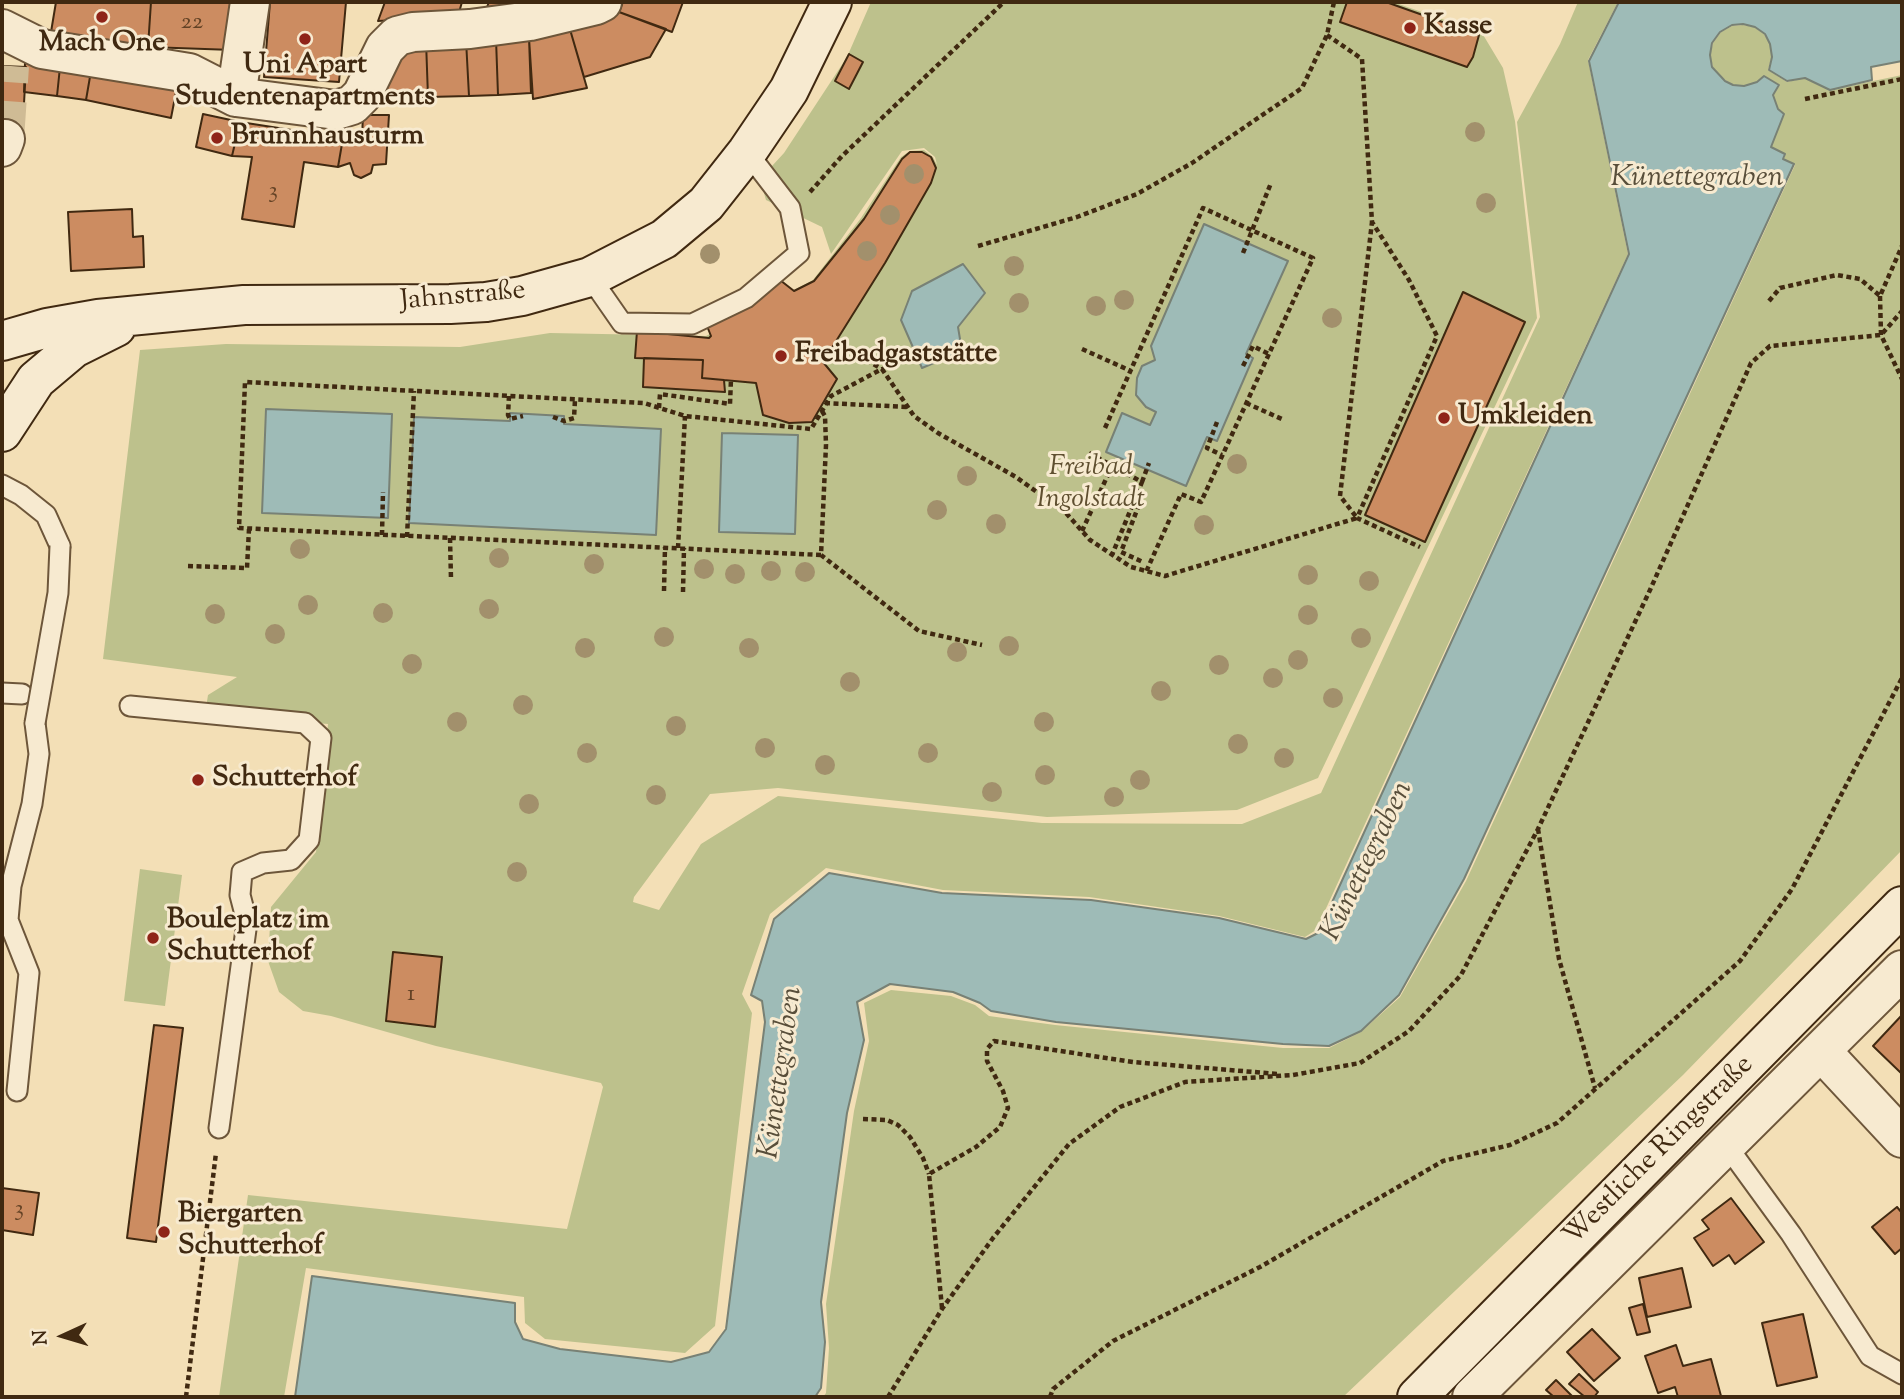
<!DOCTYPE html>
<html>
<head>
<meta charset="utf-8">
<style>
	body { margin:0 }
	#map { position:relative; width:1904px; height:1399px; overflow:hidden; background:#f3dfb6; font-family:"Sorts Mill Goudy",serif }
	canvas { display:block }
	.frame { position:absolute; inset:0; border:4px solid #402911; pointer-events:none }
	.north { position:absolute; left:28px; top:1301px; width:70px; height:70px; -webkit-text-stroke:5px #f7ead0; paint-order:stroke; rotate:266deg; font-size:19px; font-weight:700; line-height:28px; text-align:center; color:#402911 }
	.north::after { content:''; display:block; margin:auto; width:24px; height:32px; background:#402911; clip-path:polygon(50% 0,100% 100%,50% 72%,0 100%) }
</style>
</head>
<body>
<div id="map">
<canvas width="1904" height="1399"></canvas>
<div class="frame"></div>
<div class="north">N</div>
</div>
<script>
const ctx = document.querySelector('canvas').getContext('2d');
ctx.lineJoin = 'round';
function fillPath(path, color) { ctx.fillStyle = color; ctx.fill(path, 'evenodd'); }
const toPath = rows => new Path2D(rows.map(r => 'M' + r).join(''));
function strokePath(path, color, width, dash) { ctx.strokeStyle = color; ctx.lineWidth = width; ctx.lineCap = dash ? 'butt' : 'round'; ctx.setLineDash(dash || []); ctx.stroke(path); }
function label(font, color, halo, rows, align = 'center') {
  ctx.font = font + ' "Sorts Mill Goudy",serif'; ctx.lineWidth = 6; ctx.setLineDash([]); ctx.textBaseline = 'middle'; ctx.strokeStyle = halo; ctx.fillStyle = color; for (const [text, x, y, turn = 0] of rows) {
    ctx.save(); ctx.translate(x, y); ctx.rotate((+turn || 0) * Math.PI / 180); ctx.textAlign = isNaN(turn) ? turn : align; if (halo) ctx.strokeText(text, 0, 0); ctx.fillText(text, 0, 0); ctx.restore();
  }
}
const green = toPath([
	[871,2,1393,2,1482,33,1503,68,1515,121,1537,318,1318,778,1237,810,1047,817,778,788,710,794,634,897,633,902,659,910,701,844,778,796,1042,823,1242,824,1321,793,1540,317,1517,122,1560,44,1578,2,1618,2,1588,60,1628,254,1316,930,1305,937,1219,916,1089,897,943,890,826,868,770,914,742,994,752,1013,715,1326,685,1353,545,1339,525,1323,524,1297,306,1268,284,1397,219,1397,248,1195,567,1229,603,1087,601,1083,436,1046,331,1016,303,1011,279,992,268,961,271,907,316,852,328,724,205,714,208,695,237,677,103,659,140,350,226,344,460,347,550,333,706,336,813,280,861,218,901,157,910,151,924,150,933,157,937,165,935,157,924,148,902,151,831,254,822,227,766,200,760,179,784,153,847,57],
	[1743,25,1754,27,1764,34,1770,44,1772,56,1768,70,1787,82,1805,78,1830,90,1902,75,1902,850,1683,1075,1343,1397,823,1397,826,1393,829,1348,826,1304,854,1111,869,1041,864,1003,891,990,951,996,975,1005,989,1016,1055,1025,1283,1048,1329,1048,1361,1032,1400,997,1466,881,1795,165,1784,159,1785,154,1771,147,1784,115,1778,108,1773,96,1780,85,1764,76,1757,82,1745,86,1733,85,1718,75,1713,67,1710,55,1713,43,1721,32,1732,26],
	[140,869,182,875,165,1006,124,1001]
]);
const water = toPath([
	[1619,2,1902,2,1902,61,1871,67,1872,80,1830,90,1805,78,1787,81,1769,70,1772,57,1770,44,1765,34,1755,27,1743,24,1732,25,1720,32,1712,43,1710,55,1712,67,1725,81,1733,85,1744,86,1757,82,1764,76,1779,85,1773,95,1778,109,1784,114,1771,147,1785,154,1783,159,1794,164,1464,879,1399,995,1361,1031,1329,1046,1283,1044,1056,1022,991,1011,980,1003,953,992,890,984,857,1002,864,1040,847,1113,821,1302,825,1342,821,1388,815,1397,295,1397,312,1276,515,1303,515,1322,523,1339,560,1349,671,1362,709,1352,726,1329,765,1022,762,1001,751,995,774,919,829,873,942,893,1091,900,1219,918,1306,939,1318,933,1629,254,1589,61,1619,2],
	[1204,224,1288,261,1246,354,1253,358,1217,441,1207,437,1186,486,1106,452,1122,413,1150,425,1156,412,1146,407,1136,395,1137,378,1142,366,1155,360,1151,346,1204,224],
	[963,264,985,293,958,327,962,351,922,368,901,320,912,291,963,264],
	[266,409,392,414,388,518,262,513,266,409],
	[510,413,564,416,564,424,661,429,656,535,409,523,414,417,510,421,510,413],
	[722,433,798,435,795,534,719,532,722,433]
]);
const building = toPath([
	[56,2,151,2,148,47,51,32,56,2],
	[151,2,235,2,233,50,148,47,151,2],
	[270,2,346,2,339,82,264,77,270,2],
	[385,2,462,2,458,16,378,21,385,2],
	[489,2,543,2,484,15,489,2],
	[623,2,683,2,672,32,619,12,623,2],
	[1347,2,1386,2,1479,35,1473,57,1467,67,1340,22,1347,2],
	[619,12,666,29,650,57,584,77,569,26,619,12],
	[569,26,587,88,533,99,529,38,569,26],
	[529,38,531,93,498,95,496,39,529,38],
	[496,39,498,95,469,96,466,40,496,39],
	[466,40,469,96,428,97,426,41,466,40],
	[426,41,428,97,377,98,400,43,426,41],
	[849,54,863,62,849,89,835,81,849,54],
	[25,63,60,67,57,96,24,92,25,63],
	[2,66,26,67,22,140,2,138,2,66],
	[60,67,91,71,86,100,57,96,60,67],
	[91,71,177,87,171,118,86,100,91,71],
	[203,114,240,122,232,156,196,147,203,114],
	[363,115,389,115,386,164,373,165,371,173,361,178,354,175,350,163,338,167,343,138,362,138,363,115],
	[240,122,343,138,338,167,304,162,294,227,242,219,252,157,232,156,240,122],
	[910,152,922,152,931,157,936,168,931,183,885,263,823,362,837,379,812,422,789,423,763,415,756,383,702,378,703,360,635,358,637,331,709,338,711,336,705,321,780,280,794,291,814,281,864,219,902,159,910,152],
	[132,209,133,237,143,236,144,267,71,271,68,212,132,209],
	[1463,292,1525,322,1425,542,1365,515,1463,292],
	[644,358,703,360,702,378,724,380,725,392,643,387,644,358],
	[393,952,442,957,435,1027,386,1021,393,952],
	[1902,1015,1902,1074,1873,1046,1902,1015],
	[154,1025,183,1028,156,1242,127,1238,154,1025],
	[2,1188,39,1193,33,1235,2,1230,2,1188],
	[1731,1198,1764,1242,1735,1264,1729,1255,1713,1266,1694,1238,1709,1229,1702,1220,1731,1198],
	[1897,1207,1902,1213,1902,1248,1895,1254,1872,1227,1897,1207],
	[1682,1268,1691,1307,1647,1317,1639,1278,1682,1268],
	[1643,1304,1650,1332,1637,1335,1629,1308,1643,1304],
	[1803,1314,1817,1377,1777,1386,1762,1323,1803,1314],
	[1592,1329,1620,1358,1594,1381,1567,1352,1592,1329],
	[1676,1345,1683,1366,1711,1359,1721,1396,1678,1397,1675,1387,1658,1393,1645,1356,1676,1345],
	[1579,1374,1598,1392,1594,1397,1585,1397,1569,1384,1579,1374],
	[1556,1380,1573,1397,1554,1397,1546,1390,1556,1380]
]);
const streetTunnel = toPath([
	[5,139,10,66]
]);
const path = toPath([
	[1327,35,1362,59,1372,222,1409,280,1437,336,1357,518,1420,547],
	[1805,99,1902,79],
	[810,192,842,156,1004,2],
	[978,246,1077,217,1137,194,1192,163,1302,88,1327,35,1334,2],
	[1243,253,1271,183],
	[1880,296,1881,335,1902,379],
	[1769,301,1780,288,1837,275,1860,279,1880,296,1902,246],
	[837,343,882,369],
	[1082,349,1131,371],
	[1243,366,1253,346,1269,354],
	[509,396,508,415,510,419,523,416],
	[825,403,908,407],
	[1246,403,1284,420],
	[659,408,660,394,730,404,731,379],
	[822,411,825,416,826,445,821,555,919,631,982,645],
	[553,417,564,421,574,418,575,400],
	[1217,422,1207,448,1222,455],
	[1105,428,1203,208,1313,258,1201,502,1181,494,1146,572],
	[1089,453,1142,482,1112,555],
	[1142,482,1149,463],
	[1135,499,1140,502,1121,552,1143,562],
	[1082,531,1112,466],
	[382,535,383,492],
	[407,537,414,391],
	[450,538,451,579],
	[678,548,685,416],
	[821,555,239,528,245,382,644,403,685,416,811,429,831,396,882,369,914,416,938,433,1016,477,1066,513,1090,540,1131,567,1165,576,1357,518,1340,496,1372,222],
	[188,566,247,568,249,529],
	[664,591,665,547],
	[683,592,684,548],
	[1538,829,1559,959,1595,1088],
	[863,1119,887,1120,898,1125,910,1137,923,1158,929,1174],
	[942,1308,929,1174,976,1147,1000,1127,1008,1108,1003,1091,987,1061,987,1049,994,1041,1133,1062,1278,1074],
	[186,1397,216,1153],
	[888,1397,942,1309,993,1238,1069,1144,1120,1107,1185,1082,1293,1075,1360,1063,1409,1031,1461,975,1538,829,1650,590,1751,363,1770,346,1881,335,1902,311],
	[1050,1397,1053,1389,1113,1341,1260,1267,1443,1161,1510,1145,1557,1123,1740,961,1792,889,1902,678]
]);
const lane = toPath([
	[590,277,622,323,692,324,746,298,799,253,790,208,747,152],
	[2,485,21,495,46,515,60,546],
	[2,693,22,694],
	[130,706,305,723,321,738,309,840,291,860,263,863,242,872,240,895,247,922,219,1128],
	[17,1091,29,973,8,920,11,886,32,804,39,754,35,723],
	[1727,1146,1791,1234,1870,1356,1902,1374]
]);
const street = toPath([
	[2,29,42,49,189,73,236,97,336,110,352,105,362,95,385,48,397,36,413,32,470,29,530,21,596,5,602,2],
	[236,97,250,2],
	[2,147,5,139],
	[1822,1052,1902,1138],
	[1472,1397,1902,970]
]);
const secondary = toPath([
	[2,341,47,328,98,319,244,305,450,304,486,302,522,296,590,277,664,239,706,204,747,152,789,90,832,2],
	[2,432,36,380,74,348,116,327],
	[1417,1397,1902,906]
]);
const laneBridge = toPath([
	[35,723,58,593,60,546]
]);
const trees = [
	[1475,132],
	[914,174],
	[1486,203],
	[890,215],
	[867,251],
	[710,254],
	[1014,266],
	[1124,300],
	[1019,303],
	[1096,306],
	[1332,318],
	[1237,464],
	[967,476],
	[937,510],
	[996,524],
	[1204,525],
	[300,549],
	[499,558],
	[594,564],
	[704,569],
	[771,571],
	[805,572],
	[735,574],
	[1308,575],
	[1369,581],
	[308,605],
	[489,609],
	[383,613],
	[215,614],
	[1308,615],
	[275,634],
	[664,637],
	[1361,638],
	[1009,646],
	[585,648],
	[749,648],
	[957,652],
	[1298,660],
	[412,664],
	[1219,665],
	[1273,678],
	[850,682],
	[1161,691],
	[1333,698],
	[523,705],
	[457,722],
	[1044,722],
	[676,726],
	[1238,744],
	[765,748],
	[587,753],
	[928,753],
	[1284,758],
	[825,765],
	[1045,775],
	[1140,780],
	[992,792],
	[656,795],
	[1114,797],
	[529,804],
	[517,872]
];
const markers = [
	[102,17,7,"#8f2418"],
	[1410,28,7,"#8f2418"],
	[305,39,7,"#8f2418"],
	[217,138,7,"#8f2418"],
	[781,356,7,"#8f2418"],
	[1444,418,7,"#8f2418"],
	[198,780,7,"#8f2418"],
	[153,938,7,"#8f2418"],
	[164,1232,7,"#8f2418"]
];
const numberNames = [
	["22",192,24],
	["3",273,193],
	["1",411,996],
	["3",19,1211]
];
const poiNames = [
	["Kasse",1424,28],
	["Mach One",102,45,"center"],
	["Uni Apart",305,67,"center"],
	["Studentenapartments",305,99,"center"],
	["Brunnhausturm",231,138],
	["Freibadgaststätte",795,356],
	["Umkleiden",1458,418],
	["Schutterhof",212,780],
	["Bouleplatz im",167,922],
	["Schutterhof",167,954],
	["Biergarten",178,1216],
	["Schutterhof",178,1248]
];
const streetNames = [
	["Jahnstraße",463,298,-5],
	["Westliche Ringstraße",1660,1152,-45]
];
const parkNames = [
	["Freibad",1091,469],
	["Ingolstadt",1091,501]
];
const waterNames = [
	["Künettegraben",1697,180],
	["Künettegraben",1369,862,-64],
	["Künettegraben",783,1073,-82]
];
fillPath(green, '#bdc18c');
fillPath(water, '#9ebbb7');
strokePath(water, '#788175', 2);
fillPath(building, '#cc8c61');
strokePath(building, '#402911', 2);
strokePath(streetTunnel, '#cfbb95', 38, [38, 19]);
strokePath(lane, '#6d563a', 23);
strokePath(street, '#6d563a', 42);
strokePath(secondary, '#402911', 42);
strokePath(path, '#402911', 4.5, [5, 3.5]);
strokePath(lane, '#f7ead0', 19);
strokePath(street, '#f7ead0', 38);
strokePath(secondary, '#f7ead0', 38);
strokePath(laneBridge, '#6d563a', 23, []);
strokePath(laneBridge, '#f7ead0', 19);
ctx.fillStyle = '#a2906c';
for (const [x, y] of trees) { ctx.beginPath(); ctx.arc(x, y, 10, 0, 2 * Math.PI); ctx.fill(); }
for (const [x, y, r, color] of markers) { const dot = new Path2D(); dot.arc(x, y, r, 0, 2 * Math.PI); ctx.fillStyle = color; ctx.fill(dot); strokePath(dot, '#f7ead0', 2.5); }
label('24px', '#634225', null, numberNames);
label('bold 28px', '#402911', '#f7ead0', poiNames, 'left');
label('28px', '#402911', '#f7ead0', streetNames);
label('italic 28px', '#5f4f30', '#f7ead0', parkNames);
label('italic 30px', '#584e3a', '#f7ead0', waterNames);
</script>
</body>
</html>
